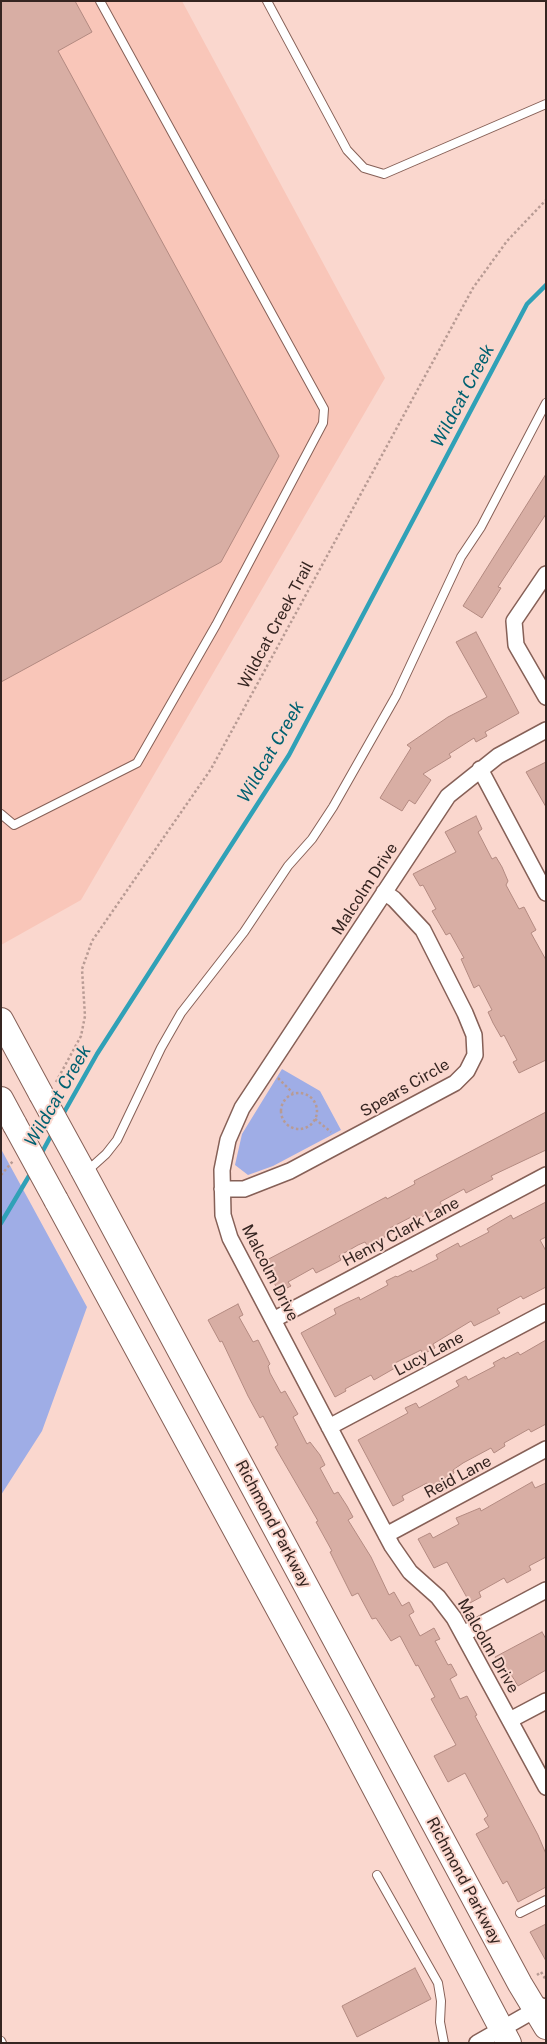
<!DOCTYPE html>
<html>
<head>
<meta charset="utf-8">
<style>
	body { margin:0 }
	#map { position:relative; width:547px; height:2044px; overflow:hidden; background:#fad7ce; font-family:"Public Sans",sans-serif }
	canvas { display:block }
	.frame { position:absolute; inset:0; border:2px solid #352521; pointer-events:none }
</style>
</head>
<body>
<div id="map">
<canvas width="547" height="2044"></canvas>
<div class="frame"></div>
</div>
<script>
const ctx = document.querySelector('canvas').getContext('2d');
ctx.lineJoin = 'round';
function fillPath(path, color) { ctx.fillStyle = color; ctx.fill(path, 'evenodd'); }
const toPath = rows => new Path2D(rows.map(r => 'M' + r).join(''));
function strokePath(path, color, width, dash) { ctx.strokeStyle = color; ctx.lineWidth = width; ctx.lineCap = dash ? 'butt' : 'round'; ctx.setLineDash(dash || []); ctx.stroke(path); }
function label(font, color, halo, rows, align = 'center') {
  ctx.font = font + ' "Public Sans",sans-serif'; ctx.lineWidth = 4; ctx.setLineDash([]); ctx.textBaseline = 'middle'; ctx.strokeStyle = halo; ctx.fillStyle = color; for (const [text, x, y, turn = 0] of rows) {
    ctx.save(); ctx.translate(x, y); ctx.rotate((+turn || 0) * Math.PI / 180); ctx.textAlign = isNaN(turn) ? turn : align; if (halo) ctx.strokeText(text, 0, 0); ctx.fillText(text, 0, 0); ctx.restore();
  }
}
const built = toPath([
	[1,1,182,1,385,378,81,900,1,945]
]);
const green = toPath([
	[282,1069,320,1091,341,1130,273,1166,248,1175,235,1165,242,1134],
	[1,1149,87,1307,42,1431,1,1495]
]);
const stream = toPath([
	[62,1116,97,1054,289,755,527,304,546,285],
	[40,1156,53,1132],
	[1,1223,32,1171]
]);
const building = toPath([
	[1,1,75,1,92,32,58,51,279,456,221,562,1,682,1,1],
	[546,474,546,514,498,587,501,588,482,618,463,606,546,474],
	[476,632,519,713,485,732,487,736,476,742,474,738,449,754,451,757,423,774,431,780,415,804,409,800,402,811,380,798,411,748,407,745,448,717,487,697,456,642,476,632],
	[546,762,546,807,526,772,546,762],
	[476,816,482,829,478,832,492,859,496,857,502,867,508,881,506,885,519,909,524,907,536,930,531,933,546,960,546,1060,519,1073,513,1062,517,1060,504,1035,501,1037,493,1023,488,1012,492,1010,479,985,474,988,461,959,464,958,450,933,446,935,432,911,436,909,423,885,420,886,413,874,456,852,445,832,476,816],
	[546,1112,546,1150,491,1176,493,1179,466,1193,464,1189,440,1202,442,1206,418,1219,415,1215,390,1228,392,1233,381,1239,367,1245,365,1242,358,1245,339,1256,341,1260,330,1266,316,1273,313,1268,288,1282,291,1286,279,1292,263,1262,386,1197,387,1199,415,1184,414,1181,546,1112],
	[546,1202,546,1237,540,1240,546,1251,546,1287,523,1299,521,1296,497,1309,500,1313,474,1326,471,1321,433,1344,435,1348,423,1354,421,1350,393,1364,395,1368,374,1380,371,1375,345,1389,346,1391,335,1397,301,1333,336,1314,334,1309,346,1303,359,1297,360,1300,388,1285,386,1281,396,1276,397,1277,411,1270,412,1272,438,1259,436,1255,458,1243,460,1247,489,1232,487,1229,511,1215,513,1219,546,1202],
	[238,1304,243,1315,239,1317,253,1342,258,1340,270,1364,268,1366,270,1373,281,1393,285,1391,298,1414,293,1417,307,1444,310,1442,320,1455,325,1465,320,1468,334,1494,338,1492,347,1506,353,1517,348,1520,371,1557,389,1595,394,1592,402,1606,409,1602,414,1612,409,1615,420,1636,434,1628,440,1639,435,1641,448,1665,451,1664,457,1675,450,1679,460,1699,467,1696,477,1715,475,1716,538,1835,546,1854,546,1887,518,1902,507,1881,503,1884,476,1834,489,1827,484,1819,488,1816,465,1773,448,1782,434,1756,456,1745,431,1699,435,1697,418,1665,416,1666,400,1636,391,1641,376,1618,372,1619,358,1593,352,1596,330,1552,332,1551,316,1522,318,1521,275,1447,278,1445,263,1416,260,1418,248,1396,222,1341,220,1342,208,1320,238,1304],
	[546,1340,546,1424,531,1432,529,1429,504,1443,505,1446,494,1453,491,1448,463,1463,453,1470,454,1473,430,1487,427,1483,402,1496,404,1500,393,1506,358,1440,408,1413,405,1408,416,1403,419,1408,459,1386,456,1381,466,1376,468,1380,495,1366,493,1363,504,1357,505,1359,518,1352,520,1355,546,1340],
	[532,1482,535,1488,546,1483,546,1557,529,1566,531,1570,507,1583,504,1578,479,1592,481,1597,470,1603,447,1562,434,1568,418,1539,430,1533,433,1538,459,1524,456,1518,480,1508,481,1511,532,1482],
	[542,1632,546,1639,546,1670,518,1686,512,1676,507,1679,495,1657,542,1632],
	[546,1924,546,1961,530,1932,546,1924],
	[415,1968,431,1999,357,2037,342,2006,415,1968]
]);
const path = toPath([
	[278,1078,293,1093],
	[56,1082,81,1036,85,1016,82,969,92,941,211,769,473,288,507,241,546,200],
	'281 1111a18 18 0 1 1 36 0a18 18 0 1 1-36 0Z',
	[315,1119,331,1132],
	[1,1175,13,1161],
	[537,1975,541,1972,546,1980]
]);
const service = toPath([
	[267,1,347,150,364,168,384,174,546,104],
	[1,814,14,825,137,763,216,625,323,423,324,409,100,1],
	[86,1172,106,1154,117,1140,161,1048,181,1013,244,932,288,866,312,839,333,807,396,696,461,557,481,527,546,403],
	[377,1875,438,1983,441,2001,440,2022,444,2043],
	[520,1913,546,1900],
	[1,2041,2,2043]
]);
const minor = toPath([
	[546,574,514,621,516,645,546,697],
	[546,730,498,756,448,796,242,1108,228,1140,222,1170,223,1215,230,1238,366,1497,392,1546,410,1572,438,1597,454,1618,546,1787],
	[480,769,546,893],
	[222,1189,244,1189,290,1171,455,1083,467,1071,475,1055,474,1035,465,1013,423,930,394,899,384,892],
	[273,1320,546,1175],
	[329,1427,546,1312],
	[386,1535,546,1449],
	[463,1634,546,1590],
	[510,1720,546,1701],
	[477,2043,542,2006]
]);
const trunk = toPath([
	[1,1020,41,1094],
	[1,1099,15,1125],
	[81,1167,520,1984,546,2027],
	[56,1200,338,1719,509,2043]
]);
const trunkBridge = toPath([
	[41,1094,81,1167],
	[15,1125,56,1200]
]);
const streetNames = [
	["Wildcat Creek Trail",276,625,-62],
	["Malcolm Drive",365,889,-57],
	["Spears Circle",405,1088,-30],
	["Henry Clark Lane",401,1232,-28],
	["Malcolm Drive",270,1273,63],
	["Lucy Lane",429,1354,-28],
	["Reid Lane",458,1477,-28],
	["Richmond Parkway",273,1524,62],
	["Malcolm Drive",488,1646,60],
	["Richmond Parkway",464,1881,62]
];
const waterNames = [
	["Wildcat Creek",463,396,-62],
	["Wildcat Creek",271,752,-60],
	["Wildcat Creek",58,1096,-60]
];
fillPath(built, '#f9c6b9');
fillPath(green, '#9fade6');
strokePath(stream, '#30a1b7', 4.5);
fillPath(building, '#d8aea4');
strokePath(building, '#b38a81', 1);
strokePath(service, '#866057', 10);
strokePath(minor, '#866057', 18);
strokePath(trunk, '#866057', 26);
strokePath(path, '#b89b94', 2.5, [2.5, 2.5]);
strokePath(service, '#fff', 8);
strokePath(minor, '#fff', 15);
strokePath(trunk, '#fff', 24);
strokePath(trunkBridge, '#866057', 26, []);
strokePath(trunkBridge, '#fff', 24);
label('16px', '#352521', '#fad7ce', streetNames);
label('italic 18px', '#006171', '#fad7ce', waterNames);
</script>
</body>
</html>
